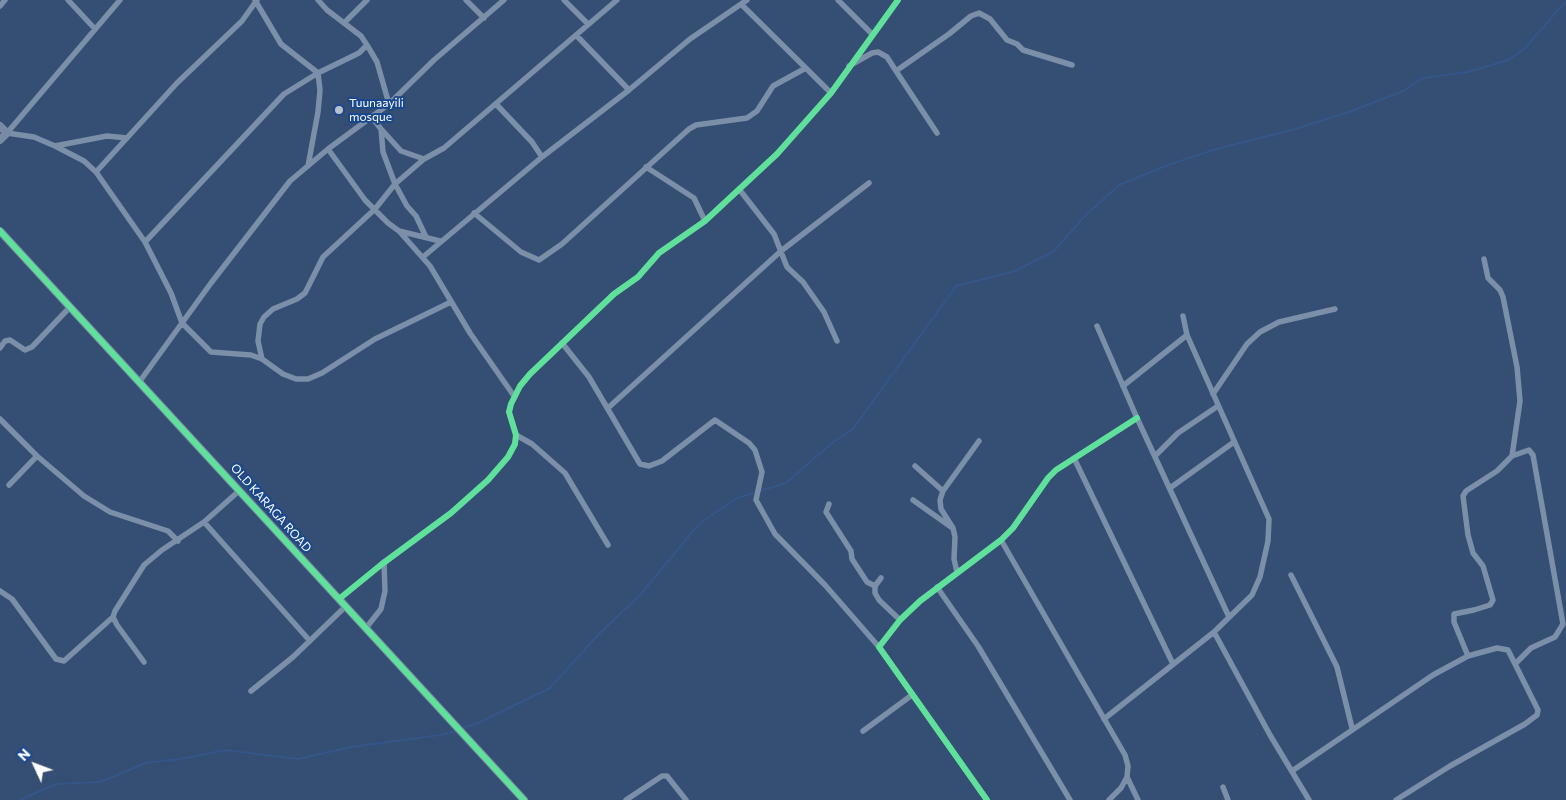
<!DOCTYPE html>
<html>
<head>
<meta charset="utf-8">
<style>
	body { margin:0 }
	#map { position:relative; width:1566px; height:800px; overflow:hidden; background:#344e74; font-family:Commissioner,sans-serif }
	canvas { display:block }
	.north { position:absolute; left:10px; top:740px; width:50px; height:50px; -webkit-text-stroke:4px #19488f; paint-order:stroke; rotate:313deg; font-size:14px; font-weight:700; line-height:20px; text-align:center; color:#fff }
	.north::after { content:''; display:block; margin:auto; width:18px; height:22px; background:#fff; clip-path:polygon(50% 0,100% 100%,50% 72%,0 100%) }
</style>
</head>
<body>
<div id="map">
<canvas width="1566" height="800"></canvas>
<div class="north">N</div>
</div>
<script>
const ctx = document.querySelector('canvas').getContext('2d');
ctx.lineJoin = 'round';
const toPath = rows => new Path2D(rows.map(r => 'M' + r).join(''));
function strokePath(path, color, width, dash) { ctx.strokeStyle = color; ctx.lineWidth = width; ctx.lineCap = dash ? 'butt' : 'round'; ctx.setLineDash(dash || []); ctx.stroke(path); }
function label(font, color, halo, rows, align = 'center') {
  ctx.font = font + ' Commissioner,sans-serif'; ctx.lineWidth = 4; ctx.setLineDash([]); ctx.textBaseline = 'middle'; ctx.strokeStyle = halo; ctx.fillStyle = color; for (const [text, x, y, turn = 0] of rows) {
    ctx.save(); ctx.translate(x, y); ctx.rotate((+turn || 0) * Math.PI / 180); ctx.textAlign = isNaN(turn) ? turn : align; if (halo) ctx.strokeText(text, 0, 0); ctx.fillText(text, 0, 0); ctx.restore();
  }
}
const stream = toPath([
	[463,728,478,723,550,688,598,635,640,595,699,524,737,498,786,483,833,442,853,429,956,286,1015,271,1054,251,1084,217,1119,185,1168,165,1213,150,1295,129,1352,111,1403,91,1423,78,1468,72,1508,60,1525,48,1566,1],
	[20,800,56,784,100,782,146,763,186,758,225,750,298,759,351,747,440,735,456,731]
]);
const street = toPath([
	[68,0,95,29],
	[255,0,281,44,318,73,320,90,318,112,308,166],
	[257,0,242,21,177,83,96,172,145,242,171,293,182,323,211,352,251,355,262,359,283,374,296,379,308,379,322,373,375,339,451,302],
	[318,0,327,10,361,36,367,45,377,62,389,104],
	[466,0,484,18],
	[564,0,588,24],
	[838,0,872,34],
	[742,5,831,93],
	[0,6,5,0],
	[344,23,367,0],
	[576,35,629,90],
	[849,66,872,53,878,52,887,57,896,71,949,34,971,16,979,13,990,19,1007,40,1017,44,1023,50,1072,65],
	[896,71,937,133],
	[496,104,532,142,542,157],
	[371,116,381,129,383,152,395,184,407,206,416,216,426,237],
	[382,130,401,151,424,159],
	[55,146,107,136,127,138],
	[328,149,365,200,388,223,399,231,440,241],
	[646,167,694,198,705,221],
	[96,172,84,161,55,146,34,137,7,133,120,0],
	[739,189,774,234,787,267,803,282,824,312,837,341],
	[474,213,521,252,539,260,562,244,689,129,696,125,747,118,757,111,773,86,804,69],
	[399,231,430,266,470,333,514,396],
	[145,242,284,94,318,73,359,53,367,45],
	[423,257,542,157,629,90,690,39,747,0],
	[1484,259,1488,278,1500,290,1503,297,1517,367,1520,401,1512,456],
	[1097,326,1137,418,1229,617],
	[562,343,589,377,640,464,649,466,662,461,715,420,749,443,755,450,762,472,756,500,775,534,825,585,879,647],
	[0,348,5,341,10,340,25,350,32,347,70,307],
	[262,359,258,341,260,324,264,317,273,309,297,299,305,293,323,257,375,209,395,184,424,159,444,148,617,0],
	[140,381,211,283,290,181,328,149,389,104,434,60,504,0],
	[1123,386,1187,335],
	[1213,394,1247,344,1260,332,1279,322,1335,309],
	[608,408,781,251,869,183],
	[0,419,37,456,84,496,110,512,168,531,178,541],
	[516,435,532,444,565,473,608,545],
	[1155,456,1178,433,1218,406],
	[1074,458,1173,664],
	[915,466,943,491,940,500,941,509,953,528,955,537,954,559,957,572],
	[9,485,37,456],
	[1170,488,1234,442],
	[943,491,979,441],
	[913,500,951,527],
	[829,504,826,512,851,551,852,559,867,582,875,586],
	[204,522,310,641],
	[1001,540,1125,755,1128,766,1127,777,1121,788,1109,800],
	[1291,575,1337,667,1352,728],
	[881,578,875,586,875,593,879,600,900,620],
	[937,587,978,646,1070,800],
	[0,591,12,599,56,659,64,661,113,617],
	[339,599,382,564,451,513,488,480,508,457,515,444,516,435,509,412,511,404,520,386,530,374,614,294,638,277,659,253,705,221,777,154,831,93,898,0],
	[366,628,381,609,385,591,384,562],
	[1214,632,1270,735,1309,800],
	[1468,656,1454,622,1454,614,1474,610,1490,605,1493,600,1483,566,1473,553,1468,535,1463,496,1466,491,1497,471,1512,456,1529,450,1533,455,1563,624,1555,637,1531,648,1516,663],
	[144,662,117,625,113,617,115,611,144,565,162,550,204,522,240,490],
	[251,691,293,657,346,606],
	[1104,719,1214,632,1252,595,1260,577,1268,541,1269,519,1187,335,1183,316],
	[863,731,912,695],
	[1292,771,1433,675,1468,656,1497,648,1508,650,1538,710,1537,715,1525,724,1450,766,1396,800],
	[1127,777,1138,800],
	[1223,787,1228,800],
	[626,800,662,776,667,776,686,800],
	[987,800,879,647,900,620,920,601,1001,540,1013,528,1048,478,1056,470,1137,418]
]);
const secondary = toPath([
	[0,126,7,133,0,140],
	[0,231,524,800]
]);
const cycleway = toPath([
	[0,231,524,800],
	[339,599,382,564,451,513,488,480,508,457,515,444,516,435,509,412,511,404,520,386,530,374,614,294,638,277,659,253,705,221,777,154,831,93,898,0],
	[987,800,879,647,900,620,920,601,1001,540,1013,528,1048,478,1056,470,1137,418]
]);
const markers = [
	[339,110,5,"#b8c1ce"]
];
const poiNames = [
	["Tuunaayili",349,103],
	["mosque",349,117]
];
const streetNames = [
	["OLD KARAGA ROAD",271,508,48]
];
strokePath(stream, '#355689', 2);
strokePath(street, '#7b8fa8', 5.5);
strokePath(secondary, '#788aa4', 8);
strokePath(cycleway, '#60e19b', 6);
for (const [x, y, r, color] of markers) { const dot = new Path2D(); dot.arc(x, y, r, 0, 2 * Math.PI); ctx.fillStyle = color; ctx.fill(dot); strokePath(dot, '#19488f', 2); }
label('12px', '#fff', '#19488f', poiNames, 'left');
label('12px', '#fff', '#19488f', streetNames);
</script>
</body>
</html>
